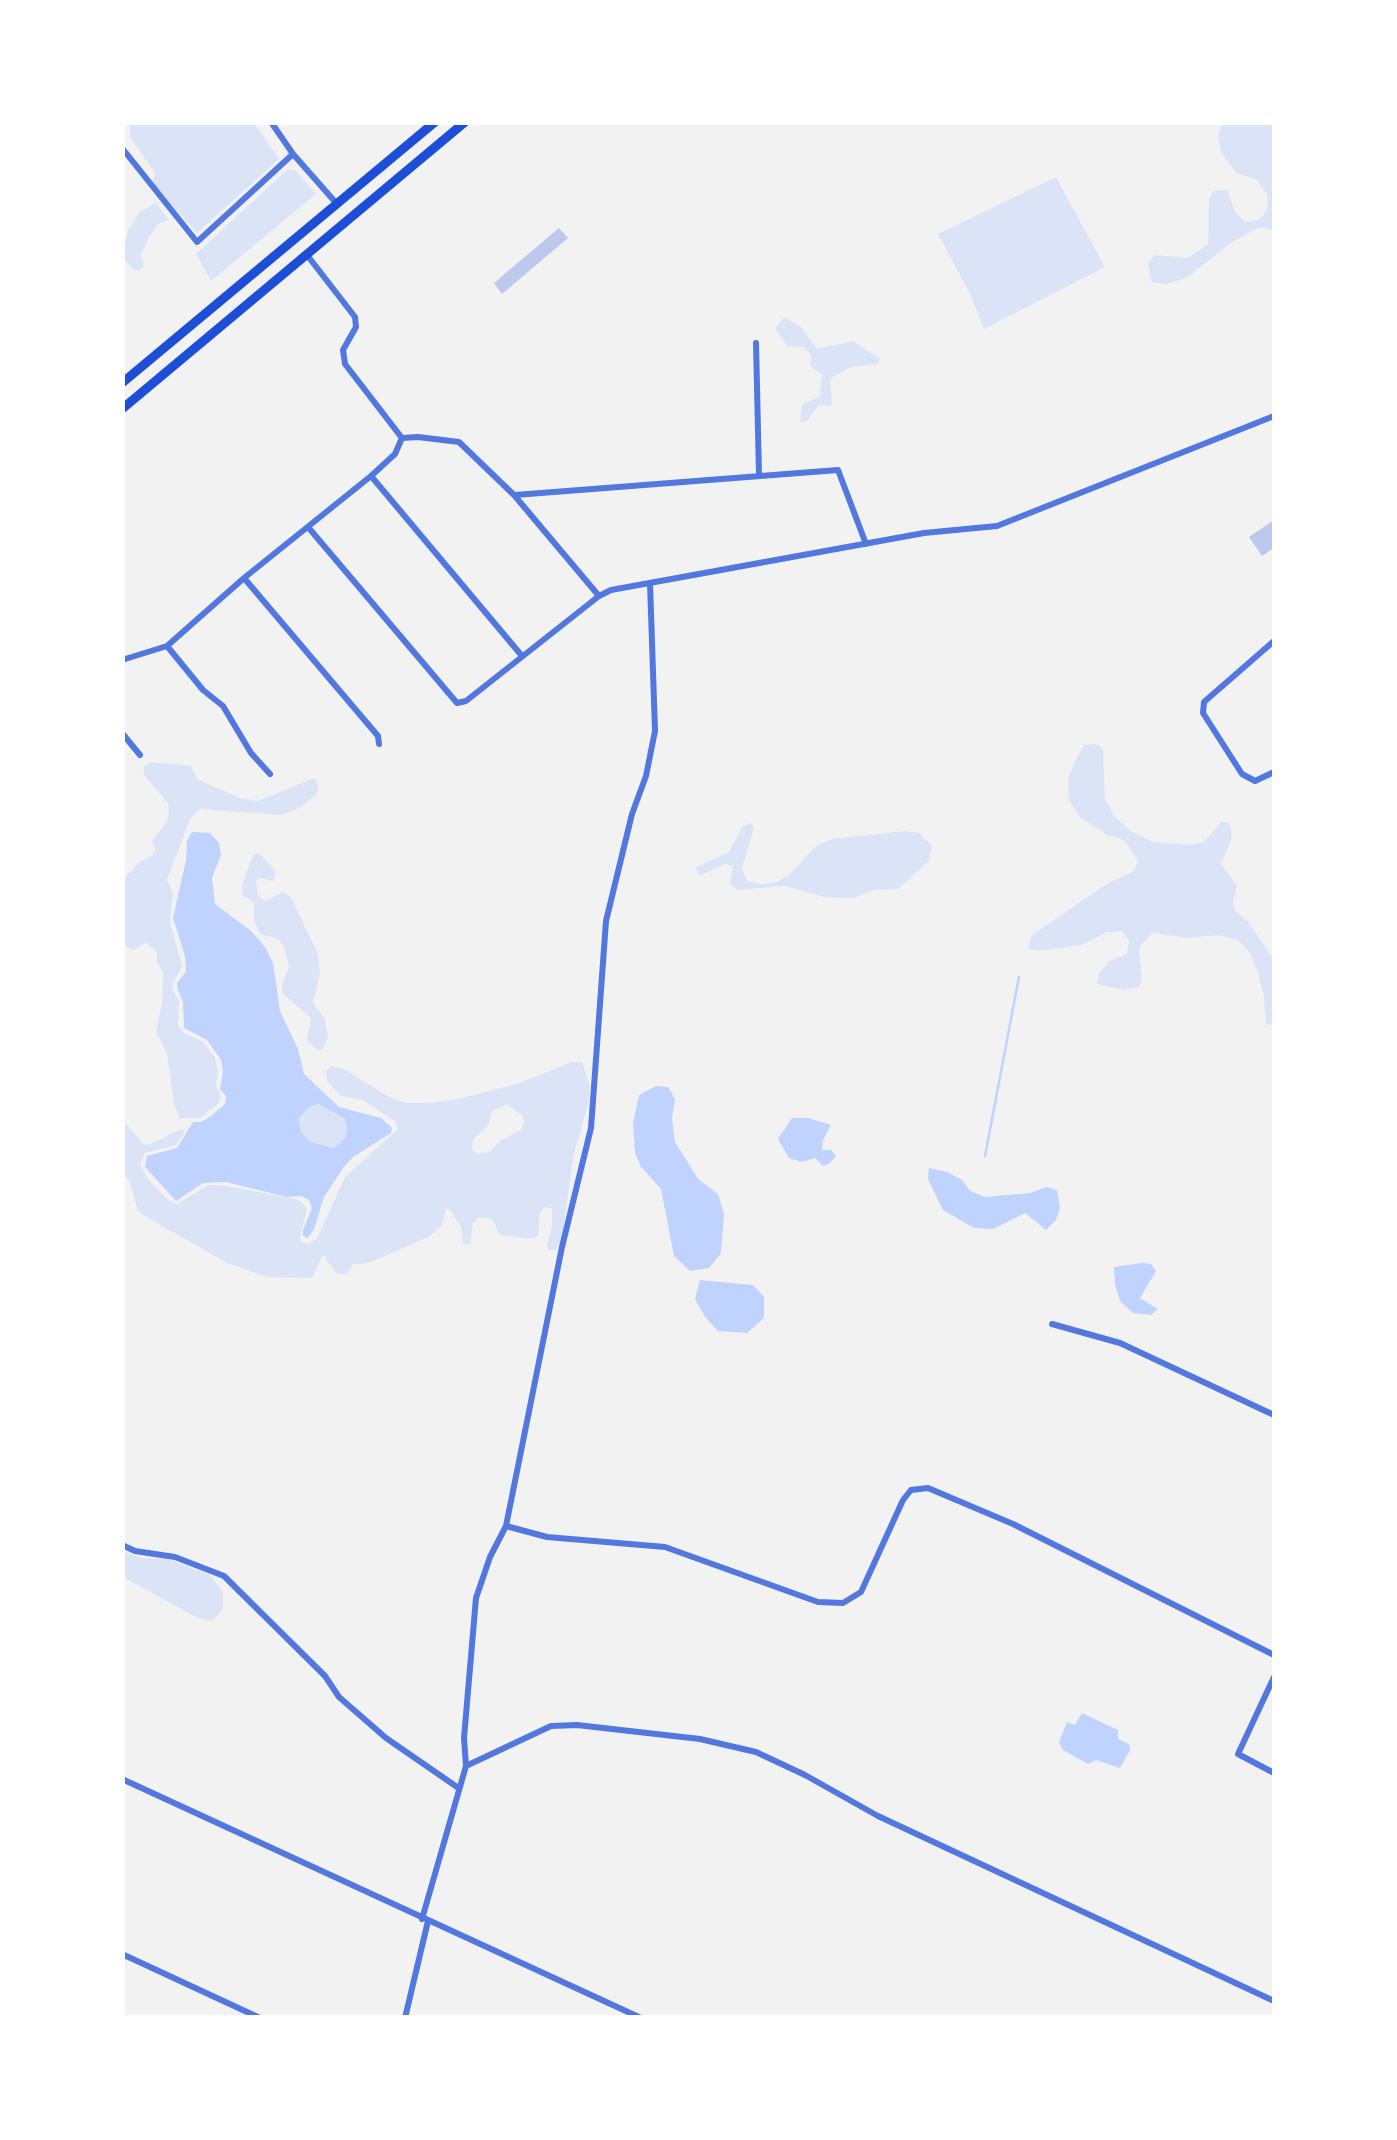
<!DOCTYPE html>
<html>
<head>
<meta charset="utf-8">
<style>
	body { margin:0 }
	#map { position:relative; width:1397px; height:2140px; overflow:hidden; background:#f2f2f2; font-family:"DejaVu Sans",sans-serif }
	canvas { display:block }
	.frame { position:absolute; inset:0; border:125px solid #fff; pointer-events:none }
</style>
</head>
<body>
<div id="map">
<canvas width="1397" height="2140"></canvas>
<div class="frame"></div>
</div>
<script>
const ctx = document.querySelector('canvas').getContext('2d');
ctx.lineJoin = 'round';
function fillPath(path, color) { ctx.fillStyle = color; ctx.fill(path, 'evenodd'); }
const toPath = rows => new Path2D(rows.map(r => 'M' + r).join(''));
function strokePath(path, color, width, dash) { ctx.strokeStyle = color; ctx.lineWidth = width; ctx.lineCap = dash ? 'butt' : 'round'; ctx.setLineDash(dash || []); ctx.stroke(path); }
const green = toPath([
	[130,122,254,123,279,159,197,233,152,184,155,173,130,137],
	[1222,123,1274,123,1274,230,1260,227,1234,241,1186,278,1166,284,1151,282,1148,263,1155,255,1188,258,1208,244,1209,200,1213,191,1227,190,1235,212,1245,222,1259,220,1268,208,1267,194,1256,179,1236,173,1221,152,1218,138],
	[288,169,295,170,316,194,211,281,196,254],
	[1056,177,1105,267,984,329,969,292,938,234],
	[156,203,169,220,158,224,151,234,141,255,144,264,140,270,135,270,124,259,123,251,129,228,141,211],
	[785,317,802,328,817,349,853,341,880,359,877,364,851,367,830,379,832,405,818,406,807,421,800,422,802,405,820,396,822,375,810,366,811,355,804,347,787,346,775,328],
	[1096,744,1103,748,1105,799,1114,816,1131,831,1153,842,1190,845,1204,842,1221,822,1230,823,1232,838,1221,864,1237,886,1233,902,1235,910,1248,922,1274,960,1272,1025,1266,1024,1264,996,1258,973,1250,953,1238,940,1219,935,1186,938,1152,933,1139,948,1142,981,1139,987,1123,990,1097,984,1099,973,1110,961,1127,954,1129,940,1121,931,1107,932,1081,945,1040,951,1028,949,1032,935,1108,883,1133,872,1138,861,1124,840,1107,835,1081,818,1069,801,1068,778,1077,757,1084,745],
	[151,762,191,766,197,779,240,798,258,801,314,778,319,787,316,795,298,809,279,815,200,809,190,819,167,880,173,893,170,922,182,966,171,987,179,1001,178,1026,184,1033,202,1041,215,1057,218,1072,216,1086,221,1095,218,1104,200,1118,180,1118,174,1105,167,1053,156,1032,162,1003,163,973,157,961,157,952,146,943,133,950,123,945,123,879,140,862,152,855,155,849,152,841,166,823,169,814,168,803,143,774,145,766],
	[751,823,754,828,742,868,747,881,759,884,775,883,789,875,815,847,832,839,905,831,919,833,932,846,929,861,898,889,874,890,853,898,824,897,786,886,737,890,730,884,733,866,724,864,699,876,696,867,729,852,742,827],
	[259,853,276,872,273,881,260,878,256,881,258,896,266,901,282,892,291,897,318,954,320,974,313,1003,325,1019,328,1037,322,1050,317,1050,307,1040,311,1018,282,993,282,984,289,966,284,947,278,939,260,934,254,921,254,903,242,895,242,885,250,863,254,854],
	[572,1062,582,1062,590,1086,588,1105,573,1157,562,1239,557,1249,549,1250,547,1246,552,1225,552,1208,544,1207,540,1212,538,1236,532,1239,500,1235,492,1219,479,1217,473,1223,470,1244,463,1244,461,1227,450,1210,446,1209,442,1226,428,1237,369,1263,354,1264,346,1275,336,1273,323,1255,312,1278,267,1277,227,1263,148,1218,138,1211,130,1182,123,1172,122,1119,143,1144,149,1145,181,1129,185,1131,176,1145,145,1153,140,1164,148,1179,167,1199,177,1204,208,1185,227,1186,295,1199,302,1202,307,1210,300,1236,301,1242,308,1243,316,1240,345,1177,398,1129,395,1121,362,1100,341,1096,327,1081,326,1071,331,1066,344,1069,391,1098,407,1103,428,1103,454,1100,517,1084],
	[507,1104,522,1115,525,1122,521,1130,501,1140,490,1152,476,1154,472,1149,473,1140,488,1125,492,1111],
	[318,1104,344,1118,347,1128,345,1138,334,1148,311,1142,301,1132,299,1118,309,1107],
	[122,1551,142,1558,168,1559,210,1575,223,1592,223,1609,212,1621,198,1618,123,1577]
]);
const water = toPath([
	[192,832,210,833,219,843,221,855,212,878,215,904,251,931,265,947,273,963,280,1011,298,1049,304,1074,339,1107,381,1118,392,1128,391,1133,353,1157,343,1168,324,1197,314,1229,308,1238,303,1236,303,1230,312,1208,309,1200,301,1196,287,1197,226,1182,203,1183,176,1201,145,1167,147,1156,177,1148,193,1122,201,1122,211,1116,225,1104,226,1096,220,1089,223,1072,221,1060,207,1040,184,1028,183,1002,178,990,177,983,186,972,185,956,173,918,186,860,187,841],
	[318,1104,344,1118,347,1128,345,1138,334,1148,311,1142,301,1132,299,1118,309,1107],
	[656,1086,668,1087,675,1099,672,1118,675,1142,698,1179,718,1194,724,1214,721,1253,709,1268,690,1271,674,1256,661,1189,641,1167,635,1153,633,1123,639,1095],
	[792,1118,808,1118,831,1125,823,1140,822,1150,831,1150,836,1156,829,1164,823,1166,815,1158,802,1162,789,1158,778,1139],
	[929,1168,947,1172,962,1180,970,1191,985,1197,1030,1193,1046,1187,1057,1190,1060,1208,1056,1220,1046,1230,1025,1213,993,1229,974,1228,943,1210,928,1179],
	[1142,1263,1151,1264,1156,1271,1140,1298,1158,1309,1151,1315,1133,1313,1120,1301,1115,1284,1114,1267],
	[700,1280,753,1285,764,1297,764,1318,747,1333,718,1331,705,1317,695,1299],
	[1082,1713,1118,1730,1118,1739,1129,1744,1130,1750,1120,1768,1096,1760,1088,1764,1063,1750,1059,1742,1067,1722,1075,1725]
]);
const stream = toPath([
	[985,1156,1019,977]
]);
const building = toPath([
	[559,228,568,238,502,294,494,283],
	[1274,520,1274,548,1262,556,1249,537]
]);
const minor = toPath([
	[271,122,293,154,337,204],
	[122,148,197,242,293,154],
	[307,255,355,317,356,327,343,350,345,364,402,438,418,437,459,442,514,495,599,596],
	[756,343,759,475],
	[371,476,522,656],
	[515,495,838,470,866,544],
	[308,527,457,703,466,701,599,596,611,590,924,533,997,526,1274,416],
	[244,578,378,736,379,744],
	[1274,641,1204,702,1203,713,1242,774,1255,781,1274,772],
	[167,646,203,690,223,706,251,753,270,774],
	[122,660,167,646,244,578,371,476,395,454,402,438],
	[122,733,140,755],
	[1052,1324,1120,1343,1274,1415],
	[506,1526,547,1537,665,1547,818,1602,843,1603,861,1592,903,1500,911,1490,928,1488,1013,1524,1274,1655],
	[122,1545,135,1551,175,1557,224,1576,325,1676,339,1697,386,1738,457,1787],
	[1274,1677,1238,1754,1274,1773],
	[466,1766,551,1726,577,1725,700,1739,756,1752,805,1775,878,1816,1274,2001],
	[122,1779,641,2018],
	[422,1919,466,1766,464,1738,476,1598,490,1557,506,1526,562,1247,591,1128,606,921,632,814,646,776,655,731,650,583],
	[122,1954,260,2018],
	[405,2018,428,1921]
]);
const primary = toPath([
	[122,383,435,122],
	[122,409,465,122]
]);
fillPath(green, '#dbe4f7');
fillPath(water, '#bfd3fe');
strokePath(stream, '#bfd3fe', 2.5);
fillPath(building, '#bdc9ec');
strokePath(minor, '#5277de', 6);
strokePath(primary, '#1d4ed8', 9);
</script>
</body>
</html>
